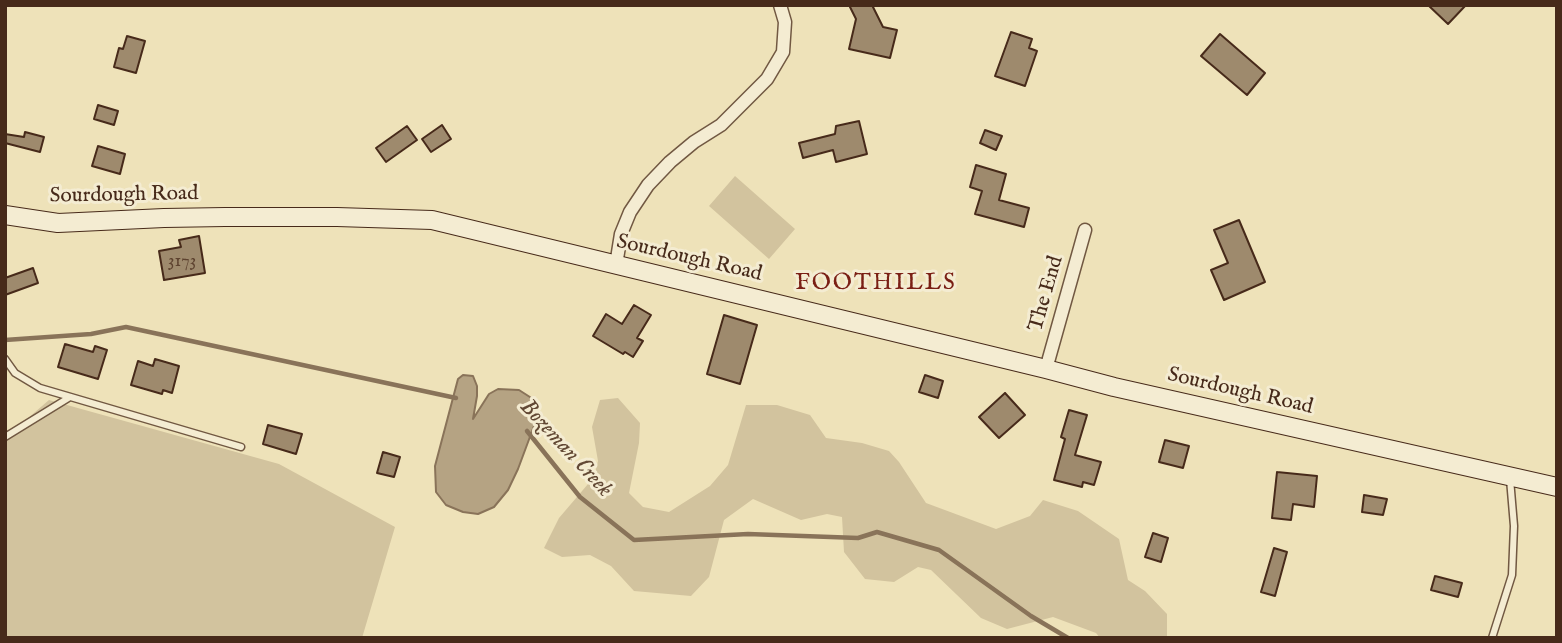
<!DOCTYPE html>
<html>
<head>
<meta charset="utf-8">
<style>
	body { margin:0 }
	#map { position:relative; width:1562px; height:643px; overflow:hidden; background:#eee2b9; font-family:"IM FELL English",serif }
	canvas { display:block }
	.frame { position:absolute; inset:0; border:7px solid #472a1a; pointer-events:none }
</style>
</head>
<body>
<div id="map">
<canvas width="1562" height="643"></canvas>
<div class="frame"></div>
</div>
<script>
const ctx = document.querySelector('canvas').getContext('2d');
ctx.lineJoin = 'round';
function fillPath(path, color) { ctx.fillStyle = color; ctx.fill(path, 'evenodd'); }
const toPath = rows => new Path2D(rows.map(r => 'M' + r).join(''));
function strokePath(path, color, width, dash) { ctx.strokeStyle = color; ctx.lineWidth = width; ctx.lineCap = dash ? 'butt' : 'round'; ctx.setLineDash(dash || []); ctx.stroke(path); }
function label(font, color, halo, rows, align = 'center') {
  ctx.font = font + ' "IM FELL English",serif'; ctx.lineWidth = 6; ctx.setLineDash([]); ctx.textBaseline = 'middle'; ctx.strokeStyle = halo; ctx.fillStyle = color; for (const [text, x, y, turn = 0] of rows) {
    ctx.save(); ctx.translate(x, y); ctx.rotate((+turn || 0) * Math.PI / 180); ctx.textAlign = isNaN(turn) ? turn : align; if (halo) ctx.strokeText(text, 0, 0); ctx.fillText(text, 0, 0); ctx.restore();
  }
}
const green = toPath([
	[735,176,795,229,769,259,709,206],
	[618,398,640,423,639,443,629,493,643,507,669,512,710,486,728,465,746,405,777,405,810,415,826,438,862,443,889,451,899,462,926,503,996,529,1030,516,1043,500,1078,511,1119,539,1128,580,1145,591,1167,614,1167,638,1100,638,1096,633,1053,617,1007,629,981,618,931,570,918,567,894,582,865,579,844,552,842,517,827,514,801,520,753,499,724,520,709,577,691,596,634,591,611,566,590,555,562,557,544,548,559,518,594,477,598,461,592,427,600,400],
	[49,400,279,464,395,527,362,638,5,638,5,438]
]);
const water = toPath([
	[463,375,473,376,477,386,477,396,473,419,489,394,498,389,519,390,533,399,534,426,518,469,508,490,494,507,478,514,463,512,446,505,436,492,435,466,458,379,463,375]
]);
const stream = toPath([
	[5,340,91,334,126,327,456,398],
	[527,431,580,497,634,540,748,534,858,538,877,532,939,550,1031,616,1068,638]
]);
const building = toPath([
	[849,5,872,5,883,27,897,30,890,58,849,49,856,19,849,5],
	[1428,5,1466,5,1448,24,1428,5],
	[1011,32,1032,39,1029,48,1037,51,1025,86,995,76,1011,32],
	[1220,34,1265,73,1247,95,1201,56,1220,34],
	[127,36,145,41,136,73,114,67,119,48,123,49,127,36],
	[98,105,118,111,114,125,94,119,98,105],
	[859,121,867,154,836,162,833,150,803,158,799,143,835,134,836,126,859,121],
	[442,125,451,139,431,152,422,139,442,125],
	[407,126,417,140,386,162,376,148,407,126],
	[985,130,1002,136,996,150,980,143,985,130],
	[25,132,44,137,40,152,5,143,5,134,24,137,25,132],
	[98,146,125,154,120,174,92,166,98,146],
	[976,165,1006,174,999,200,1029,208,1024,227,975,214,982,191,970,187,976,165],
	[1239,220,1265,282,1224,300,1211,270,1228,263,1214,230,1239,220],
	[199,236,205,273,164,280,159,251,181,247,179,240,199,236],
	[33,268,38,283,5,295,5,278,33,268],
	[634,305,651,315,637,338,643,341,633,357,625,352,623,354,593,336,606,314,622,324,634,305],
	[724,315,757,325,740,384,707,374,724,315],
	[65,344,93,352,95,346,107,350,98,379,58,367,65,344],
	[155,359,179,366,172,393,163,390,162,394,131,385,138,361,153,366,155,359],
	[925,375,943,381,938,398,919,392,925,375],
	[1005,393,1025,415,999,438,979,417,1005,393],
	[1069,410,1087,415,1075,455,1101,462,1094,485,1083,482,1082,487,1054,480,1065,439,1061,437,1069,410],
	[268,425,302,434,296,454,263,444,268,425],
	[1165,440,1189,446,1183,468,1159,462,1165,440],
	[383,452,400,457,394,477,377,473,383,452],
	[1277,472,1317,476,1314,507,1293,504,1291,520,1272,518,1277,472],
	[1364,495,1387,499,1383,515,1362,512,1364,495],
	[1153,533,1168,538,1161,562,1145,557,1153,533],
	[1274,548,1287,552,1275,596,1261,592,1274,548],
	[1435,576,1462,583,1458,597,1431,590,1435,576]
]);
const lane = toPath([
	[5,359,15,373,40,388,241,447],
	[5,437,70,397],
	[1492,638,1512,575,1514,526,1510,479]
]);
const street = toPath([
	[616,265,621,234,630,212,648,185,670,162,694,142,721,125,767,79,783,52,785,22,780,5],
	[1046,369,1085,230]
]);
const secondary = toPath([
	[5,215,58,223,164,218,225,217,337,217,432,220,1046,369,1114,387,1557,487]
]);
const numberNames = [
	["3173",182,262]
];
const streetNames = [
	["Sourdough Road",124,196,-1],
	["Sourdough Road",689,259,13],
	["The End",1047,294,-74],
	["Sourdough Road",1240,392,13]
];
const neighbourhoodNames = [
	["FOOTHILLS",876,284]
];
const waterNames = [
	["Bozeman Creek",565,449,47]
];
fillPath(green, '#d2c39e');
fillPath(water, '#b5a383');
strokePath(water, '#897359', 2);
strokePath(stream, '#897359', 4.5);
fillPath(building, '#9e8a6d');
strokePath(building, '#472a1a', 2);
strokePath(lane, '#715842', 9);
strokePath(street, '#715842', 15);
strokePath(secondary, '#472a1a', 20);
strokePath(lane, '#f4ecd2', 6);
strokePath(street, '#f4ecd2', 12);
strokePath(secondary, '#f4ecd2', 18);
label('18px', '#5d422f', null, numberNames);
label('21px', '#472a1a', '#f4ecd2', streetNames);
ctx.letterSpacing = '2px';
label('23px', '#7a1f14', '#f4ecd2', neighbourhoodNames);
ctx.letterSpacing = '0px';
label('italic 23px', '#624834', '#f4ecd2', waterNames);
</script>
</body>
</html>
